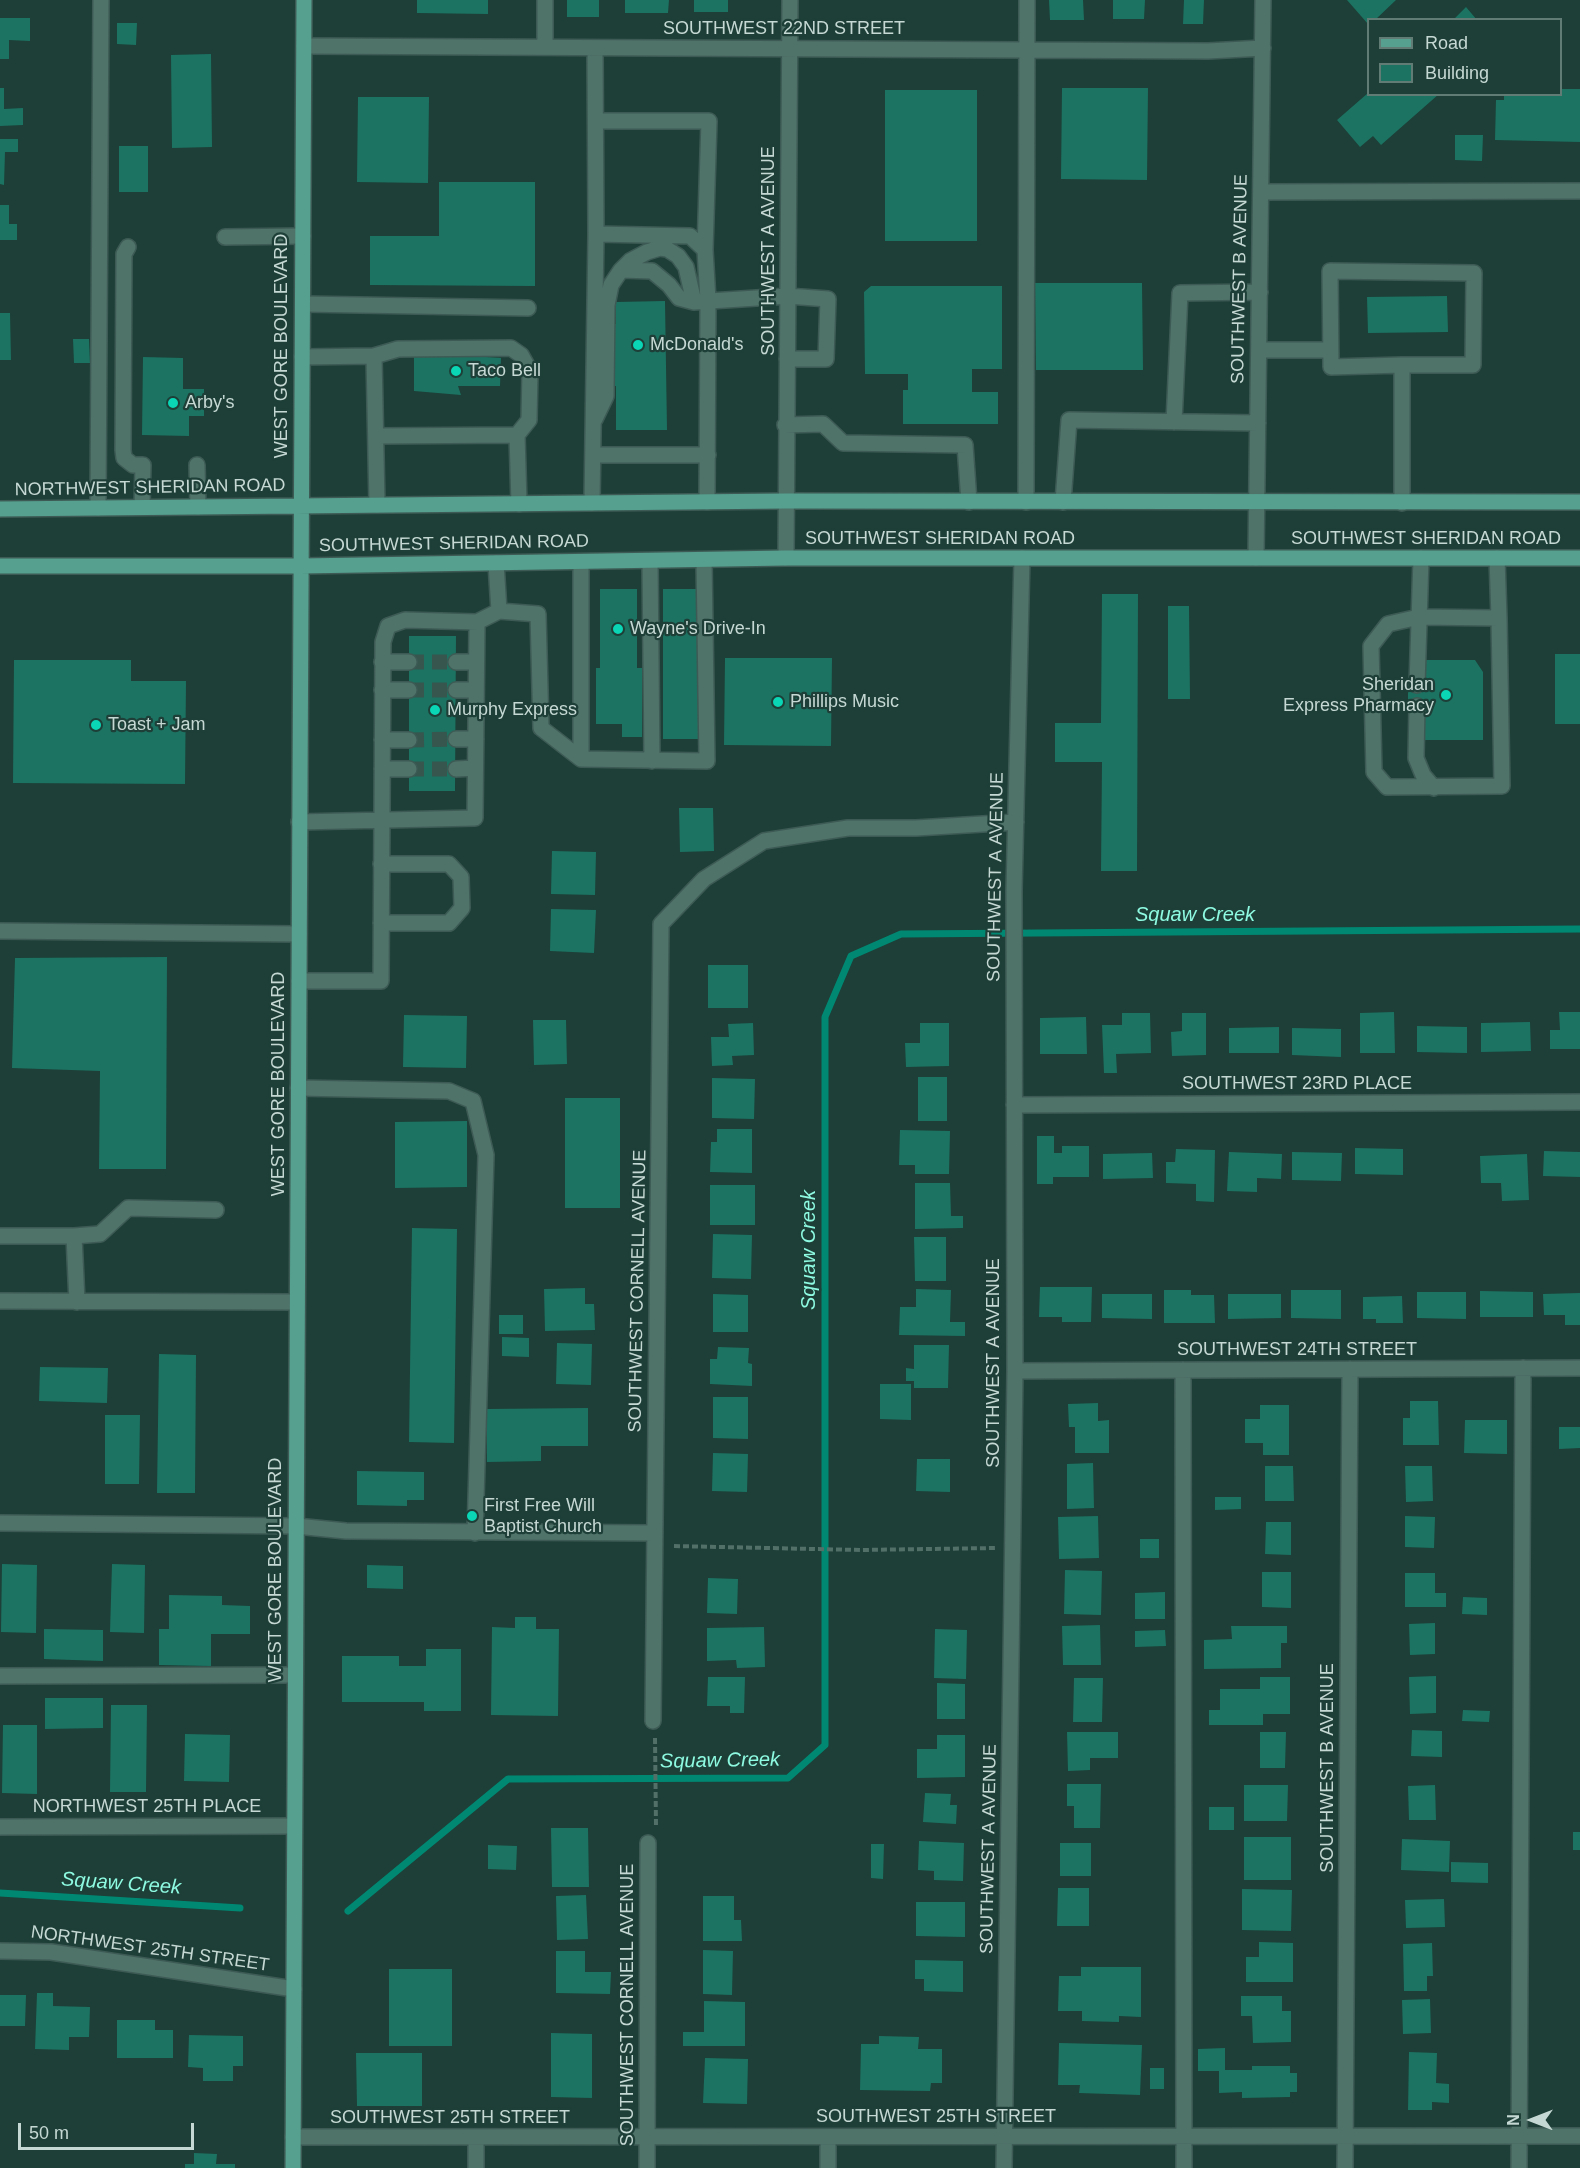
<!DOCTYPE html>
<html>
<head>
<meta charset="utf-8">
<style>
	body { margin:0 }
	#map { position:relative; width:1580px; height:2168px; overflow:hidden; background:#1d3f37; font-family:Arial,sans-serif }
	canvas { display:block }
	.legend { position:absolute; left:1367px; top:18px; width:195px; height:78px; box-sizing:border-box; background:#1d3f37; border:2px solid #617c75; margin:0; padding:8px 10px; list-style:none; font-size:18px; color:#c6d8d3 }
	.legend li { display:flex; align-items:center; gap:12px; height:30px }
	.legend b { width:30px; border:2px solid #617c75 }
	.north { position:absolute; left:1502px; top:2090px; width:60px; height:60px; -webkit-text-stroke:4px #1d3f37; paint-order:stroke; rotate:270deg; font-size:16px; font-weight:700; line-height:24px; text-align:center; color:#c6d8d3 }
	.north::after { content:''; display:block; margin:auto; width:21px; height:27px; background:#c6d8d3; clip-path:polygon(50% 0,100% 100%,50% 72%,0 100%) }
	.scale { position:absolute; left:18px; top:2123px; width:176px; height:27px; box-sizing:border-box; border:3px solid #c6d8d3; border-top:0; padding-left:8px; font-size:18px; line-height:21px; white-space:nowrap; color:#c6d8d3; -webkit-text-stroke:4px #1d3f37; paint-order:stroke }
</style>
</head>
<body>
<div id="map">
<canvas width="1580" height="2168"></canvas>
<ul class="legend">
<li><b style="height:8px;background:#55a08f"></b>Road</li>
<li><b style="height:16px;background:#1c7362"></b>Building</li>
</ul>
<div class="north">N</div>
<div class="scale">50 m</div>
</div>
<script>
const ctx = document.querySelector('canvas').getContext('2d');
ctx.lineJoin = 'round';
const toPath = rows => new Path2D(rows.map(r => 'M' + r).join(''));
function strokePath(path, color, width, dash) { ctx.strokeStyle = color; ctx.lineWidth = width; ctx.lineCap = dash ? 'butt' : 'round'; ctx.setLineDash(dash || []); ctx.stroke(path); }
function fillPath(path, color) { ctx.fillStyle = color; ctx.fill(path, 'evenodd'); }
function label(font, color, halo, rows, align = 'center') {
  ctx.font = font + ' Arial,sans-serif'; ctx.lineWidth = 4.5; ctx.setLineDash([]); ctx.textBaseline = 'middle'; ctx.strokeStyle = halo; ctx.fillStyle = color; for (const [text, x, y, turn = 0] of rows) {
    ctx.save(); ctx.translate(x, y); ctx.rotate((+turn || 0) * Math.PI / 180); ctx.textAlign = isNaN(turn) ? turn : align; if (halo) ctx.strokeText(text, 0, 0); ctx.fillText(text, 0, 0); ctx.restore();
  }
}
const stream = toPath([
	[0,1893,240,1908],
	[348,1911,508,1779,788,1778,825,1745,825,1017,851,956,901,934,1580,929]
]);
const building = toPath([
	[417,0,488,0,488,14,417,13],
	[567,0,599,0,599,17,567,17],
	[625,0,669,0,668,13,625,13],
	[694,0,728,0,728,12,694,12],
	[1049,0,1083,0,1084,20,1050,20],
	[1113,0,1145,0,1144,19,1113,19],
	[1184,0,1204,0,1203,24,1183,24],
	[1347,0,1396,0,1375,20,1368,20,1368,24],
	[1466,7,1477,20,1453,20],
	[0,18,30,18,30,41,9,40,9,59,0,59],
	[117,23,137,23,136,45,117,44],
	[211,54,212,147,172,148,171,55],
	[0,88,4,88,4,109,23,108,23,125,0,126],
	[1062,88,1148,88,1147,180,1061,179],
	[1560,89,1580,89,1580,142,1495,140,1496,100,1504,100,1504,94,1560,94],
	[885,90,977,90,977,241,885,241],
	[1368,93,1368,94,1439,94,1381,145,1373,136,1360,147,1337,120],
	[358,97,429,97,428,183,357,182],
	[1455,135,1483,135,1482,161,1455,160],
	[0,139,18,139,18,152,5,152,4,185,0,184],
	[119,146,148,146,148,192,119,192],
	[439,182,535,182,535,286,370,285,370,236,439,236],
	[0,205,9,205,9,224,17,224,17,240,0,240],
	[1035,283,1142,283,1143,370,1036,370],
	[871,286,1002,286,1002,369,972,369,972,392,998,392,998,424,903,424,903,390,908,390,908,374,865,374,864,292],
	[1447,296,1448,332,1368,333,1367,297],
	[665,301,667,430,616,430,616,386,611,386,611,324,616,324,616,302],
	[0,313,10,313,11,360,0,360],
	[73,339,89,339,90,363,74,363],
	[414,352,501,358,500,386,458,386,461,395,414,391],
	[143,357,183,358,183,389,204,389,204,416,189,416,189,436,142,435],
	[600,589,637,589,637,668,642,668,642,737,622,737,622,724,596,724,596,668,600,668],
	[663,589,698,589,698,739,663,739],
	[1102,594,1138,594,1137,871,1101,871,1102,762,1055,762,1055,723,1101,723],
	[1168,606,1189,606,1190,699,1168,699],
	[409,636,456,636,455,791,409,791],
	[1555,654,1580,654,1580,724,1555,724],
	[725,658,832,658,831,746,724,745],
	[14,660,131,660,131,681,186,681,185,784,13,783],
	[1424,660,1475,660,1483,672,1483,740,1425,740,1425,706,1408,706,1408,685,1425,685],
	[679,808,713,808,714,851,680,852],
	[552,851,596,852,595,895,551,894],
	[551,909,596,910,594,953,550,951],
	[167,957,166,1169,99,1169,100,1071,12,1068,15,958],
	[708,965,748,965,748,1008,708,1008],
	[1394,1012,1395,1053,1360,1053,1360,1013],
	[1559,1012,1580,1012,1580,1049,1550,1049,1550,1030,1560,1030],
	[1122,1013,1150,1013,1151,1053,1116,1054,1117,1073,1104,1073,1102,1025,1122,1025],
	[1182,1013,1206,1013,1206,1055,1172,1056,1171,1032,1182,1031],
	[404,1015,467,1016,466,1068,403,1067],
	[1086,1017,1087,1054,1040,1054,1040,1018],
	[533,1020,566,1020,567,1064,534,1065],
	[1530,1022,1531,1051,1481,1052,1481,1023],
	[753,1023,754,1055,732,1056,733,1065,712,1066,711,1037,729,1037,728,1024],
	[920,1023,949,1023,949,1066,906,1067,905,1043,920,1043],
	[1417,1026,1467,1027,1467,1053,1417,1052],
	[1279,1027,1279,1053,1229,1053,1229,1028],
	[1292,1028,1341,1029,1341,1057,1292,1055],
	[918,1077,947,1077,947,1121,918,1121],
	[712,1078,755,1079,754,1119,712,1118],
	[565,1098,620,1098,620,1208,565,1208],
	[467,1121,467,1187,395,1188,395,1122],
	[717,1129,752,1129,752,1173,710,1172,711,1142,717,1142],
	[900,1130,950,1131,949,1174,915,1174,915,1165,899,1165],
	[1037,1136,1054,1136,1054,1153,1062,1153,1062,1146,1089,1146,1089,1177,1053,1177,1053,1184,1037,1184],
	[1355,1148,1403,1149,1403,1175,1355,1174],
	[1176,1149,1215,1150,1214,1202,1196,1201,1196,1184,1166,1183,1166,1162,1175,1162],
	[1544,1151,1580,1152,1580,1177,1543,1176],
	[1229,1152,1282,1154,1281,1179,1257,1178,1257,1192,1227,1191],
	[1292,1152,1342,1153,1341,1181,1292,1180],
	[1152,1153,1153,1178,1103,1179,1103,1154],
	[1527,1154,1529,1200,1502,1201,1501,1183,1481,1183,1480,1156],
	[915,1183,950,1183,951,1216,963,1216,963,1228,915,1229],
	[710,1185,755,1185,755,1225,710,1225],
	[412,1228,457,1229,454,1443,409,1442],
	[713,1234,752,1235,751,1279,712,1278],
	[914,1237,946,1237,946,1281,915,1281],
	[1040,1287,1092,1287,1091,1322,1062,1322,1062,1317,1039,1317],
	[585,1288,585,1304,594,1304,595,1330,545,1331,544,1289],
	[916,1289,951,1290,950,1322,965,1322,965,1336,899,1335,900,1307,916,1307],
	[1164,1290,1191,1290,1191,1295,1214,1295,1215,1323,1164,1323],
	[1291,1290,1341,1290,1341,1319,1291,1318],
	[1480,1291,1533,1292,1533,1317,1480,1317],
	[1417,1292,1466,1292,1466,1319,1417,1318],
	[1580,1293,1580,1325,1565,1325,1565,1315,1544,1315,1543,1294],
	[713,1294,748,1295,748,1332,713,1332],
	[1102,1294,1152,1294,1152,1319,1102,1318],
	[1228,1294,1281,1294,1281,1318,1228,1319],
	[1402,1296,1403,1323,1376,1323,1376,1319,1363,1319,1363,1297],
	[499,1315,523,1315,523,1334,499,1334],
	[502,1337,529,1338,529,1357,502,1356],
	[557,1343,592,1344,591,1385,556,1384],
	[914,1345,949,1345,948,1388,914,1388,914,1381,906,1381,906,1368,914,1369],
	[718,1347,749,1348,748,1363,752,1364,752,1386,710,1384,710,1359,717,1359],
	[159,1354,196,1355,195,1493,157,1493],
	[40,1367,108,1368,107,1403,39,1401],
	[880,1384,911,1384,911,1420,880,1419],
	[713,1397,748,1397,748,1439,713,1438],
	[1410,1401,1438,1401,1439,1445,1403,1445,1403,1418,1410,1418],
	[1098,1403,1098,1421,1109,1420,1109,1453,1075,1453,1075,1427,1069,1427,1068,1404],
	[1260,1405,1289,1405,1289,1455,1263,1455,1263,1443,1245,1443,1245,1419,1260,1419],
	[588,1408,588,1446,541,1446,541,1461,487,1462,487,1409],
	[105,1415,140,1415,139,1484,105,1484],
	[1465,1420,1507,1420,1507,1454,1464,1453],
	[1559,1427,1580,1427,1580,1448,1559,1449],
	[713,1453,748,1454,747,1492,712,1491],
	[917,1459,950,1459,950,1492,916,1491],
	[1093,1463,1094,1508,1067,1509,1067,1464],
	[1265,1466,1293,1466,1294,1501,1265,1501],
	[1405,1466,1432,1466,1433,1501,1406,1502],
	[357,1471,424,1472,424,1500,407,1500,407,1506,357,1505],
	[1215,1497,1241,1497,1241,1509,1215,1510],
	[1098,1516,1099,1558,1059,1559,1058,1517],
	[1405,1516,1435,1517,1434,1548,1405,1547],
	[1266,1522,1291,1522,1291,1555,1265,1554],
	[1140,1539,1159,1539,1159,1558,1140,1558],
	[2,1564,37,1565,36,1633,1,1632],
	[112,1564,145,1565,144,1633,110,1632],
	[367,1565,403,1566,403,1589,367,1588],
	[1065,1570,1102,1571,1101,1615,1064,1614],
	[1262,1572,1291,1572,1291,1608,1262,1607],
	[1405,1573,1435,1573,1435,1593,1446,1593,1446,1607,1405,1607],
	[708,1578,738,1579,737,1614,707,1613],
	[1165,1592,1165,1619,1135,1619,1135,1593],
	[169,1595,222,1596,222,1605,250,1606,250,1634,211,1634,211,1666,159,1665,159,1629,169,1629],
	[1463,1597,1487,1598,1487,1615,1462,1614],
	[515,1617,536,1617,536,1629,559,1629,558,1716,491,1715,492,1627,515,1628],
	[1435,1623,1435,1654,1410,1655,1409,1624],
	[1100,1625,1101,1665,1063,1665,1062,1626],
	[1231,1626,1287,1626,1287,1643,1281,1643,1281,1668,1204,1669,1204,1640,1232,1639],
	[764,1627,765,1667,737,1668,736,1660,707,1661,707,1628],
	[44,1629,103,1630,103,1661,44,1659],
	[935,1629,967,1630,966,1679,934,1678],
	[1165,1630,1166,1646,1135,1647,1135,1631],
	[426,1649,461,1649,461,1711,424,1711,424,1702,342,1702,342,1656,399,1656,399,1666,426,1666],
	[1436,1676,1436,1713,1410,1714,1409,1677],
	[708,1677,745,1677,744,1713,730,1713,730,1706,707,1706],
	[1260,1677,1290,1677,1290,1714,1263,1714,1263,1725,1209,1725,1209,1710,1220,1710,1220,1689,1260,1689],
	[1074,1678,1103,1678,1102,1722,1073,1722],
	[937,1683,965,1684,965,1719,937,1719],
	[45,1698,103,1698,103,1728,45,1729],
	[111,1705,147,1705,146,1792,110,1792],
	[1463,1710,1490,1711,1489,1722,1462,1721],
	[3,1725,37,1725,37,1794,2,1793],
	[1412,1730,1442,1731,1442,1757,1411,1756],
	[1067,1732,1118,1732,1118,1758,1090,1758,1090,1770,1068,1771],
	[1260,1732,1286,1732,1285,1768,1260,1768],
	[185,1734,230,1735,229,1782,184,1781],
	[937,1735,965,1735,965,1777,917,1778,917,1749,937,1749],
	[1067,1784,1101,1784,1100,1828,1074,1828,1074,1806,1067,1806],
	[1244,1785,1288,1785,1287,1821,1244,1821],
	[1435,1785,1436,1820,1409,1820,1408,1786],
	[925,1793,951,1794,950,1805,957,1805,956,1824,923,1822],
	[1209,1807,1234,1807,1234,1830,1209,1830],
	[551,1828,588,1828,589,1887,552,1887],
	[1573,1832,1580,1832,1580,1850,1573,1850],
	[1244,1837,1291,1837,1291,1880,1244,1880],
	[1402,1839,1450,1841,1449,1872,1401,1870],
	[919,1841,964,1843,963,1881,934,1880,934,1871,918,1870],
	[1060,1843,1091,1843,1091,1876,1060,1876],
	[871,1844,884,1844,883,1879,871,1878],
	[488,1845,517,1846,516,1870,488,1869],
	[1451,1862,1488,1863,1488,1883,1451,1882],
	[1058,1888,1089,1888,1089,1926,1057,1926],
	[1242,1889,1292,1890,1291,1931,1242,1930],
	[586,1895,588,1939,557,1940,556,1896],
	[703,1896,734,1896,734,1920,741,1920,742,1941,703,1941],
	[1444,1899,1445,1927,1406,1928,1405,1900],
	[916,1902,965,1902,965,1937,916,1936],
	[1259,1942,1293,1943,1293,1982,1246,1982,1246,1957,1259,1957],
	[1432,1943,1433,1976,1427,1976,1427,1991,1404,1991,1403,1944],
	[703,1950,733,1951,732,1995,703,1994],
	[556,1951,585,1951,585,1972,611,1972,610,1994,556,1993],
	[915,1960,963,1961,963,1992,924,1991,924,1979,915,1979],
	[1081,1967,1141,1967,1141,2017,1119,2016,1119,2022,1082,2021,1082,2011,1058,2011,1059,1976,1081,1976],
	[389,1969,452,1969,452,2046,389,2046],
	[37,1993,53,1993,53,2006,90,2007,89,2037,69,2037,69,2050,35,2049],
	[0,1995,26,1995,25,2026,0,2026],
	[1241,1996,1282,1996,1282,2011,1291,2011,1291,2042,1253,2043,1252,2016,1241,2016],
	[1430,1999,1431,2033,1403,2034,1402,2000],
	[704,2001,745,2002,745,2046,683,2046,683,2032,704,2032],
	[117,2020,155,2020,155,2030,173,2030,173,2058,117,2058],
	[551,2033,592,2034,592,2098,551,2097],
	[189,2035,243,2036,243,2066,233,2066,233,2081,203,2081,203,2068,188,2067],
	[879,2036,919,2037,918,2049,942,2049,942,2083,931,2083,930,2091,860,2090,861,2044,879,2044],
	[1059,2043,1142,2045,1140,2095,1079,2093,1080,2085,1058,2085],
	[1225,2048,1225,2070,1252,2070,1252,2066,1290,2066,1290,2073,1297,2073,1297,2092,1290,2092,1290,2097,1242,2098,1242,2092,1219,2093,1219,2071,1198,2071,1198,2049],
	[1409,2052,1437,2053,1436,2083,1449,2084,1449,2103,1432,2102,1432,2110,1408,2110],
	[356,2053,422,2053,422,2106,357,2106],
	[705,2058,748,2059,747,2104,703,2103],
	[1150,2068,1164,2068,1164,2089,1150,2089],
	[194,2153,217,2154,216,2164,235,2164,235,2168,185,2168,185,2164,194,2164]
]);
const minorTunnel = toPath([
	[409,662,456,662],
	[409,690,456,690],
	[409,740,456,739],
	[409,769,456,769]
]);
const path = toPath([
	[674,1546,861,1550,996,1548],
	[655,1738,656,1826]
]);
const minor = toPath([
	[304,46,1208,51,1263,48],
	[545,47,545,0],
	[595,48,596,234],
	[596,121,709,121,705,250],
	[1261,192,1580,191],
	[225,237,303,236],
	[128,247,124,254,123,450,124,458,133,465,143,465,142,507],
	[621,270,652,271,669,285,679,298,694,302,788,296,828,299,826,359,787,359],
	[303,304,528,308],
	[1260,350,1330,350],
	[374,356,398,349,511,348,521,355,530,371,529,420,517,435],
	[302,357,374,356,377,505],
	[1402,365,1473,365,1474,273,1330,271,1331,367,1402,365,1402,503],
	[595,419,606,396,607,305,611,285,621,270,630,261,647,252,660,248,667,249,678,256,686,267,694,302],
	[1174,422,1180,293,1260,292],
	[785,425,823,424,843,443,965,445,969,502],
	[376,436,517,435,519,504],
	[593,455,708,455],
	[197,465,198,507],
	[1026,502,1027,0],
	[1063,502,1069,420,1258,423],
	[592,503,596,234,690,236,705,250,708,300,707,502],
	[98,508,101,0],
	[786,558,790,0],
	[1256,558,1263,0],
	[1497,558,1499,618,1502,786,1387,787,1374,772,1371,646,1388,624,1419,617,1499,618],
	[650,561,652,761],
	[581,562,581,759],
	[499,611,538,614,541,728,581,759,707,761,704,560],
	[382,662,409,662],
	[456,662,476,662],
	[1417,685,1421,558],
	[382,690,409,690],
	[456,690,476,690],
	[1417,706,1416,758,1423,775,1434,788],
	[456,739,476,739],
	[382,740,409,740],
	[382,769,409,769],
	[456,769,475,768],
	[299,822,475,818,477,622,499,611,496,563],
	[381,923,449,923,462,908,461,877,449,864,381,864],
	[0,931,299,934],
	[299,981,381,981,383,642,388,626,405,620,477,622],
	[298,1088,449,1091,473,1101,486,1155,475,1533],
	[1014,1105,1580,1102],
	[0,1236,74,1236,77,1302],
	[74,1236,100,1234,128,1208,216,1210],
	[0,1301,297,1302],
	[1183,1370,1184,2168],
	[1015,1371,1580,1368],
	[0,1523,296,1526,346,1531,655,1533],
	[0,1676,295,1675],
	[653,1721,661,924,704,879,764,841,848,828,916,828,1016,822],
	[0,1827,294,1826],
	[0,1951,51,1952,294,1989],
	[293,2137,1580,2136],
	[476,2168,476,2137],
	[647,2168,648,1843],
	[828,2168,828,2137],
	[1004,2168,1015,1371,1014,891,1022,558],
	[1345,2168,1350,1369],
	[1519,2168,1523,1368]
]);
const major = toPath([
	[0,509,786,501,1580,502],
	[0,566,301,566,786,558,1580,558],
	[293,2168,304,0]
]);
const markers = [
	[638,345,6,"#0ad5b5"],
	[456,371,6,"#0ad5b5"],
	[173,403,6,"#0ad5b5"],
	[618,629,6,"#0ad5b5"],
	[1446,695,6,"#0ad5b5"],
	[778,702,6,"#0ad5b5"],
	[435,710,6,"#0ad5b5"],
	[96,725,6,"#0ad5b5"],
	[472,1516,6,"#0ad5b5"]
];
const streetNames = [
	["SOUTHWEST 22ND STREET",784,29],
	["SOUTHWEST A AVENUE",769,251,-90],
	["SOUTHWEST B AVENUE",1240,279,-89],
	["WEST GORE BOULEVARD",282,346,-90],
	["NORTHWEST SHERIDAN ROAD",150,488,-1],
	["SOUTHWEST SHERIDAN ROAD",940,539],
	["SOUTHWEST SHERIDAN ROAD",1426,539],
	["SOUTHWEST SHERIDAN ROAD",454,544,-1],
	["SOUTHWEST A AVENUE",996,877,-89],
	["WEST GORE BOULEVARD",279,1084,-90],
	["SOUTHWEST 23RD PLACE",1297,1084],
	["SOUTHWEST CORNELL AVENUE",638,1291,-89],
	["SOUTHWEST 24TH STREET",1297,1350],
	["SOUTHWEST A AVENUE",994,1363,-90],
	["WEST GORE BOULEVARD",276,1570,-90],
	["SOUTHWEST B AVENUE",1328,1768,-90],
	["NORTHWEST 25TH PLACE",147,1807],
	["SOUTHWEST A AVENUE",989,1849,-89],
	["NORTHWEST 25TH STREET",150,1949,8],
	["SOUTHWEST CORNELL AVENUE",628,2005,-90],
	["SOUTHWEST 25TH STREET",936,2117],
	["SOUTHWEST 25TH STREET",450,2118]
];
const poiNames = [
	["McDonald's",650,345],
	["Taco Bell",468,371],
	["Arby's",185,403],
	["Wayne's Drive-In",630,629],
	["Sheridan",1434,685,"right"],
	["Express Pharmacy",1434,706,"right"],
	["Phillips Music",790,702],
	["Murphy Express",447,710],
	["Toast + Jam",108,725],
	["First Free Will",484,1506],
	["Baptist Church",484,1527]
];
const waterNames = [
	["Squaw Creek",1195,915],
	["Squaw Creek",809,1250,-90],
	["Squaw Creek",720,1761,-1],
	["Squaw Creek",121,1884,4]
];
strokePath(stream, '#008873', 7);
fillPath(building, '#1c7362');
strokePath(minorTunnel, '#36564e', 15, [15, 8]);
strokePath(minor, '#3d5b54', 18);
strokePath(major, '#3d5b54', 18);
strokePath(path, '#526f68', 4, [6, 3]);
strokePath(minor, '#4f7269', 15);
strokePath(major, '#55a08f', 15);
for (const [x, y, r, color] of markers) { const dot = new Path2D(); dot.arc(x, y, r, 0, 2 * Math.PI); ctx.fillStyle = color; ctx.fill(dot); strokePath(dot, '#1d3f37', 2); }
label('18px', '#c6d8d3', '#1d3f37', streetNames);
label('18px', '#c6d8d3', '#1d3f37', poiNames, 'left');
label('italic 20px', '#8efae1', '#1d3f37', waterNames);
</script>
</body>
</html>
